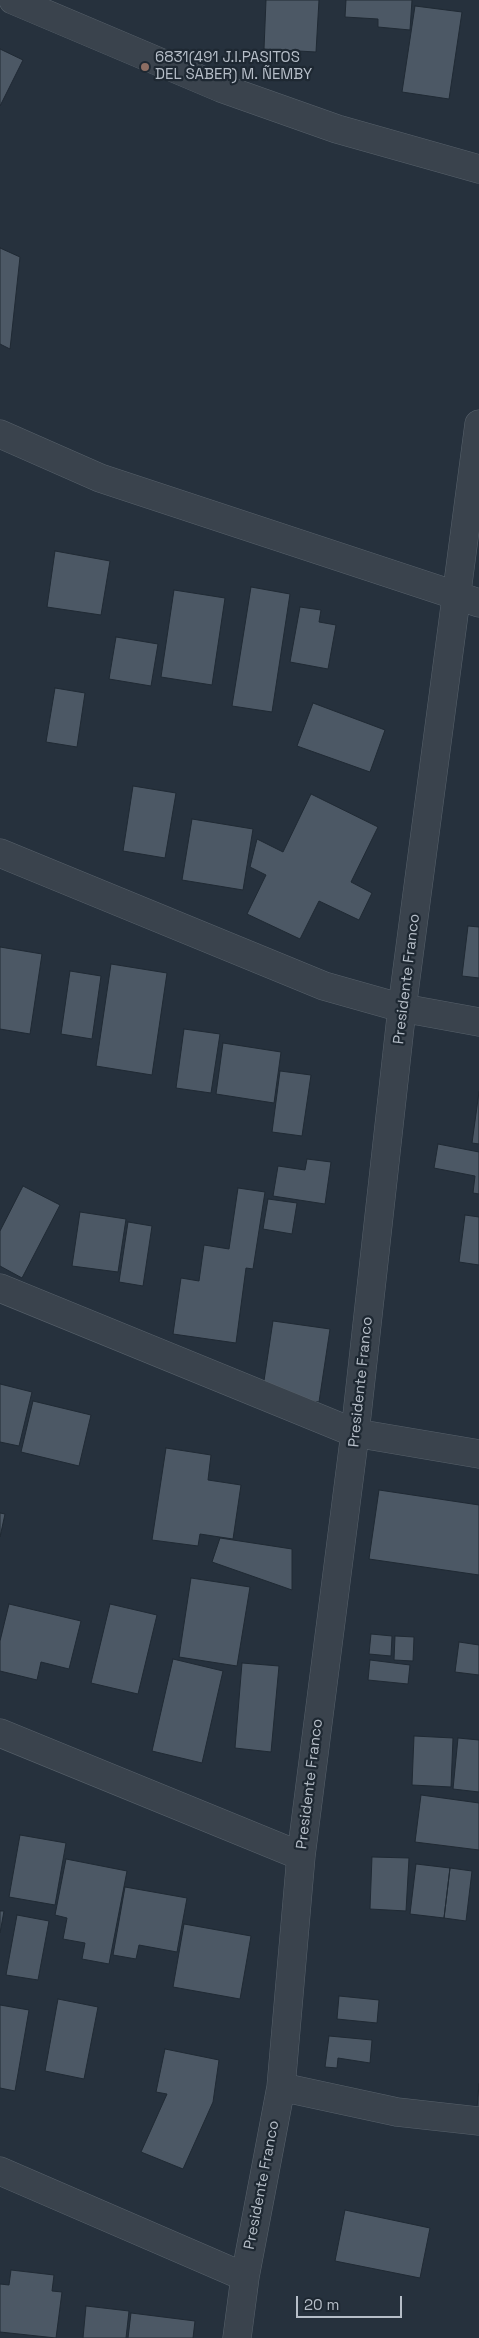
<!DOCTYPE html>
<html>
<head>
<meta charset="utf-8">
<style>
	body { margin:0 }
	#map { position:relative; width:479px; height:2338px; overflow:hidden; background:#26313d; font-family:"Space Grotesk",sans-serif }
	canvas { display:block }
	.scale { position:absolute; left:296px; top:2296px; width:106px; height:22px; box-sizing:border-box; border:2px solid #b6bec8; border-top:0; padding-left:6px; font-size:15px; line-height:18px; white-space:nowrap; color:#b6bec8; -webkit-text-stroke:4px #1e2832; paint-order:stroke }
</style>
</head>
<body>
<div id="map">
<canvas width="479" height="2338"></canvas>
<div class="scale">20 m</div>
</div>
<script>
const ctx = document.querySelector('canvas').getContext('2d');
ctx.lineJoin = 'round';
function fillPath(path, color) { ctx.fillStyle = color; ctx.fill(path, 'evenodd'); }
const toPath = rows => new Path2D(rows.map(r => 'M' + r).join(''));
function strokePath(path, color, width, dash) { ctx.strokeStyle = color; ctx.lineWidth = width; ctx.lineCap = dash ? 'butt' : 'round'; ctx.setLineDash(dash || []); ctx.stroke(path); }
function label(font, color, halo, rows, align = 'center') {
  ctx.font = font + ' "Space Grotesk",sans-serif'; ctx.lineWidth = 4.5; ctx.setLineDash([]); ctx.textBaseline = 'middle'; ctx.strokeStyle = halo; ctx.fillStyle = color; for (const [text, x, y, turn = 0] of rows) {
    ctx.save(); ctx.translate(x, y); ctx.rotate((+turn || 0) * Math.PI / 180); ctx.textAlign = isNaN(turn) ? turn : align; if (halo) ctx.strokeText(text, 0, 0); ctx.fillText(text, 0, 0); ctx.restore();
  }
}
const building = toPath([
	[266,0,319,0,316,52,264,49,266,0],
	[346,0,412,0,410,30,378,27,378,19,345,17,346,0],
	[415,6,462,12,449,99,402,92,415,6],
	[0,49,23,60,0,106,0,49],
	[0,248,20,257,10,349,0,344,0,248],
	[55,551,110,561,101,615,47,607,55,551],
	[251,587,290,594,272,712,232,706,251,587],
	[174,590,225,598,212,685,161,677,174,590],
	[300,607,321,610,319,622,336,625,328,669,290,662,300,607],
	[116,637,158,644,151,686,109,679,116,637],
	[55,688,85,693,77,747,46,742,55,688],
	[313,703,385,730,370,772,297,746,313,703],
	[133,786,176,793,165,858,123,851,133,786],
	[311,794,378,827,351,882,372,893,359,920,319,901,300,939,247,914,266,875,250,867,257,839,283,852,311,794],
	[192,819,253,829,243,890,182,880,192,819],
	[468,926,479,927,479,978,462,976,468,926],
	[0,947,42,954,30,1034,0,1029,0,947],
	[111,964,167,973,152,1075,96,1066,111,964],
	[70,971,101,976,92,1039,61,1034,70,971],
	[184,1029,220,1034,211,1093,176,1088,184,1029],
	[223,1043,281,1052,274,1103,216,1094,223,1043],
	[280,1071,311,1075,302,1136,272,1132,280,1071],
	[479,1092,479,1144,472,1143,479,1092],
	[438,1144,479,1152,479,1194,473,1193,475,1176,434,1168,438,1144],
	[307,1159,331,1162,325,1204,273,1196,278,1166,305,1170,307,1159],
	[23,1186,60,1205,22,1278,0,1266,0,1231,23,1186],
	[238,1188,265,1192,253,1269,246,1268,236,1343,173,1334,181,1278,199,1281,204,1245,229,1249,238,1188],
	[268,1199,297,1203,292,1234,263,1229,268,1199],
	[80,1212,126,1219,118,1272,72,1266,80,1212],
	[465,1215,479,1217,479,1265,459,1262,465,1215],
	[128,1222,152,1226,143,1286,119,1282,128,1222],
	[273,1321,330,1329,319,1402,262,1394,273,1321],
	[0,1384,32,1392,19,1446,0,1442,0,1384],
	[33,1401,91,1415,79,1466,21,1452,33,1401],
	[166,1448,211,1455,208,1480,241,1485,233,1539,200,1534,198,1546,152,1540,166,1448],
	[379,1490,479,1505,479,1575,369,1559,379,1490],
	[0,1513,5,1514,0,1537,0,1513],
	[220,1538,292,1549,292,1590,212,1562,220,1538],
	[191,1578,250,1587,237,1666,179,1657,191,1578],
	[9,1604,81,1621,69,1669,41,1662,37,1680,0,1671,0,1641,9,1604],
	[110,1604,157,1615,138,1694,91,1683,110,1604],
	[371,1634,392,1636,391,1656,369,1654,371,1634],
	[395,1636,414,1637,413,1661,394,1660,395,1636],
	[459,1642,479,1645,479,1675,455,1672,459,1642],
	[173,1659,223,1671,202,1763,152,1751,173,1659],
	[370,1660,410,1665,408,1684,368,1680,370,1660],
	[242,1663,279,1666,271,1752,235,1748,242,1663],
	[414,1736,453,1738,451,1787,412,1785,414,1736],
	[458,1738,479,1740,479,1792,453,1789,458,1738],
	[421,1795,479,1803,479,1850,415,1842,421,1795],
	[20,1835,66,1843,55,1905,9,1897,20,1835],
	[372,1857,409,1858,406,1911,370,1909,372,1857],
	[66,1859,127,1871,109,1964,82,1959,85,1943,63,1939,67,1918,55,1915,66,1859],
	[416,1864,450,1868,444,1918,410,1914,416,1864],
	[450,1868,472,1871,466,1921,444,1918,450,1868],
	[125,1887,187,1898,177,1952,139,1945,136,1959,113,1955,125,1887],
	[0,1911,4,1911,0,1933,0,1911],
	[17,1915,49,1921,38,1980,6,1975,17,1915],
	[184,1924,251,1936,240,1999,173,1987,184,1924],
	[339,1996,379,2000,377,2023,337,2019,339,1996],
	[58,1999,98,2007,84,2079,45,2071,58,1999],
	[0,2005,29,2010,15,2091,0,2088,0,2005],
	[329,2036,372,2040,370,2063,338,2058,337,2068,325,2067,329,2036],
	[165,2049,219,2060,213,2102,183,2169,141,2152,167,2094,156,2092,165,2049],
	[479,2084,479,2121,476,2121,479,2084],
	[345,2210,430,2228,420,2278,335,2261,345,2210],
	[11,2270,54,2275,52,2291,62,2292,56,2338,0,2332,0,2284,9,2285,11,2270],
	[86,2306,129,2311,126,2338,83,2338,86,2306],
	[131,2313,195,2321,193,2338,128,2338,131,2313]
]);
const minor = toPath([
	[13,0,221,88,337,129,479,169],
	[0,434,100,478,479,603],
	[0,853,324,986,402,1008,479,1022],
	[0,1288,355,1433,479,1454],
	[0,1733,301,1856],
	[281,2087,397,2112,479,2121],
	[0,2171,245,2277],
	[237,2338,245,2277,281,2087,301,1856,355,1433,402,1008,479,424]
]);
const markers = [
	[145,67,5,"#8d6e63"]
];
const poiNames = [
	["6831(491 J.I.PASITOS",155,58],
	["DEL SABER) M. ÑEMBY",155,75]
];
const streetNames = [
	["Presidente Franco",407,979,-83],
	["Presidente Franco",361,1382,-84],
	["Presidente Franco",310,1784,-83],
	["Presidente Franco",262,2185,-79]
];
fillPath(building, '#4c5865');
strokePath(building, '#202a34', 1);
strokePath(minor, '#57616b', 29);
strokePath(minor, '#3a434d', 28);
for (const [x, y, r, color] of markers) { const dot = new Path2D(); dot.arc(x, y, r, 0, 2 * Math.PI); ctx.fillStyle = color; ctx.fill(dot); strokePath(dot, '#1e2832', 2); }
label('15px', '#b6bec8', '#1e2832', poiNames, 'left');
label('15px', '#b6bec8', '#1e2832', streetNames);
</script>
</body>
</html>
